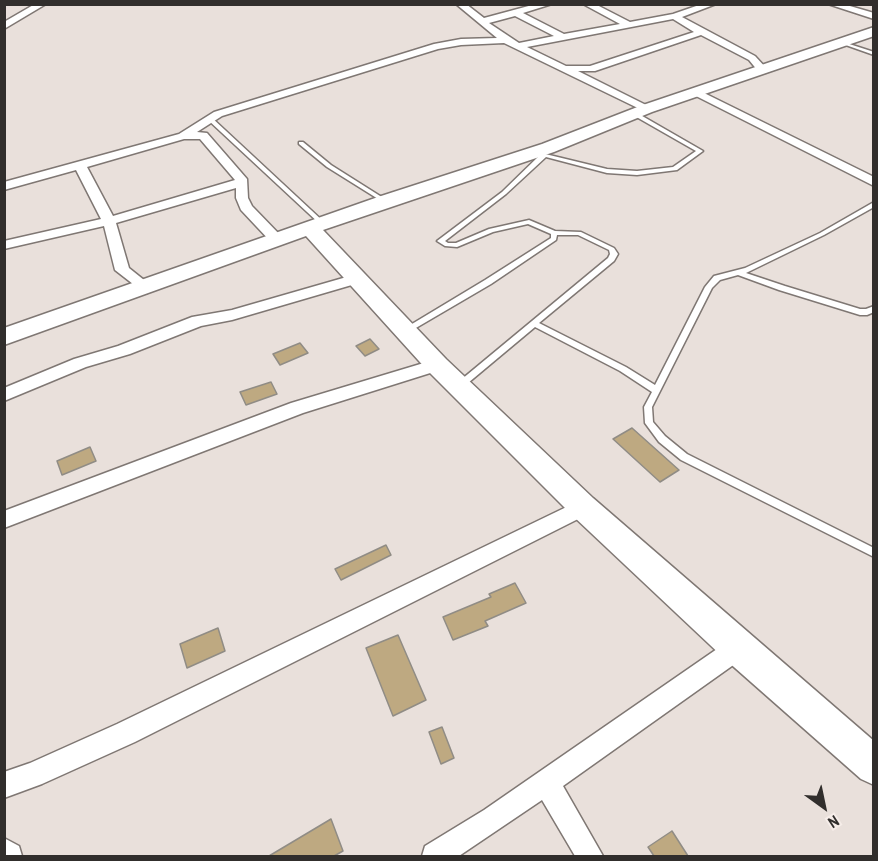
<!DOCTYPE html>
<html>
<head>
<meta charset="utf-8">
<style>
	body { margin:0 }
	#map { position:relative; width:878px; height:861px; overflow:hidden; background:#e9e0db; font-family:"Archivo Narrow",sans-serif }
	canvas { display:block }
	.frame { position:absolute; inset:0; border:6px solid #312e2c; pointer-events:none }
	.north { position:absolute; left:794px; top:777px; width:60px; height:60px; -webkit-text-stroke:4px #f6ede9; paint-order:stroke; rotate:147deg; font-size:16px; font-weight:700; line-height:24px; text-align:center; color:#312e2c }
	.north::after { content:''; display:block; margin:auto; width:21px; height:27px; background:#312e2c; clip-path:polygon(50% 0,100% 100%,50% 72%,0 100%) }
</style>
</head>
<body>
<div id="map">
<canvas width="878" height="861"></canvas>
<div class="frame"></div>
<div class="north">N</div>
</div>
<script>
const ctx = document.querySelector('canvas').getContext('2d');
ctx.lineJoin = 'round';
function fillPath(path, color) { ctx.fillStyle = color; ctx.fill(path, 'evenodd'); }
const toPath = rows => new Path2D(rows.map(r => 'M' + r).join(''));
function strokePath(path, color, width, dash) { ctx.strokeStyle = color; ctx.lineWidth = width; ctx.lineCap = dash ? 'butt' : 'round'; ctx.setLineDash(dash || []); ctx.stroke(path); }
const building = toPath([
	[370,339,379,349,365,356,356,346,370,339],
	[300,343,308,353,280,365,273,354,300,343],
	[271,382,277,394,246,405,240,392,271,382],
	[632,428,679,470,660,482,613,439,632,428],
	[90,447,96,461,62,475,57,461,90,447],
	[386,545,391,555,341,580,335,569,386,545],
	[515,583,526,603,485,621,488,626,453,640,443,617,491,597,489,594,515,583],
	[218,628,225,651,187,668,180,644,218,628],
	[398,635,426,700,393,716,366,648,398,635],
	[442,727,454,758,441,764,429,732,442,727],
	[331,819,343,851,334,856,269,856,331,819],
	[672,831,688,856,654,856,648,847,672,831]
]);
const lane = toPath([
	[840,41,874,52,874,55,840,43,840,41],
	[633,113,637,113,703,151,677,170,637,175,607,173,546,157,506,194,445,241,448,243,456,243,489,229,529,220,555,231,581,232,614,248,618,254,614,261,539,323,626,367,655,385,705,287,714,276,745,268,820,233,874,202,874,207,824,235,746,273,785,286,860,309,866,309,874,306,874,312,867,315,860,315,779,290,738,275,720,280,712,288,652,407,653,422,665,436,687,454,874,548,874,557,681,460,659,442,645,423,644,407,652,392,620,371,535,327,462,388,456,388,455,386,456,384,608,258,610,254,609,250,578,235,557,235,556,240,491,284,409,332,403,332,402,330,485,280,551,238,551,234,528,224,493,232,457,247,445,246,437,241,502,192,540,155,537,154,537,152,607,169,637,171,673,167,696,151,633,115,633,113],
	[207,117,211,117,325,223,325,225,321,225,207,119,207,117],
	[299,142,303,142,331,165,388,201,383,202,327,167,299,144,299,142]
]);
const street = toPath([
	[35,4,46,4,4,29,4,22,35,4],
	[456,4,466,4,484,18,536,4,552,4,523,13,564,34,620,24,583,4,595,4,630,22,673,14,702,4,716,4,682,17,755,56,767,69,758,71,749,60,701,35,595,71,578,71,650,107,651,109,646,112,504,43,461,45,438,49,222,116,197,132,207,133,247,179,248,198,252,206,282,237,284,240,282,243,272,243,241,210,236,198,236,188,116,223,129,268,154,288,147,293,142,291,115,270,104,226,4,249,4,241,101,219,76,170,4,190,4,182,179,134,214,112,434,44,461,39,497,38,456,4],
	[515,16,554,36,519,43,489,23,515,16],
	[673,19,694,32,590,66,566,66,527,47,673,19],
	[184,139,200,139,235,180,113,216,87,167,184,139],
	[828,4,843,4,874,13,874,19,828,4],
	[698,90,874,177,874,186,694,95,694,91,698,90],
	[357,274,362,276,364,279,362,282,232,320,201,326,130,354,86,367,4,401,4,388,74,359,118,346,192,317,232,310,357,274],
	[437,359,443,361,445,365,443,369,303,413,4,528,4,511,291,403,437,359],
	[583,499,590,501,593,507,590,513,135,742,42,784,4,798,4,772,30,763,117,724,583,499],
	[738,637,746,640,749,648,746,656,563,786,603,856,575,856,542,800,459,856,422,856,425,846,484,810,730,640,738,637],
	[4,838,19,846,22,856,4,856,4,838]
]);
const secondary = toPath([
	[874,27,874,36,652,112,554,152,323,230,446,359,593,498,874,741,874,785,861,779,726,660,573,516,428,371,306,236,4,345,4,328,378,197,542,144,640,106,874,27]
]);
fillPath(building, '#bea981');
strokePath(building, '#908c85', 1.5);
strokePath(lane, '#7f7773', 3);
strokePath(street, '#7f7773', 3);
strokePath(secondary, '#7f7773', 3);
fillPath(lane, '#fff');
fillPath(street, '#fff');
fillPath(secondary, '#fff');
</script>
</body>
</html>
